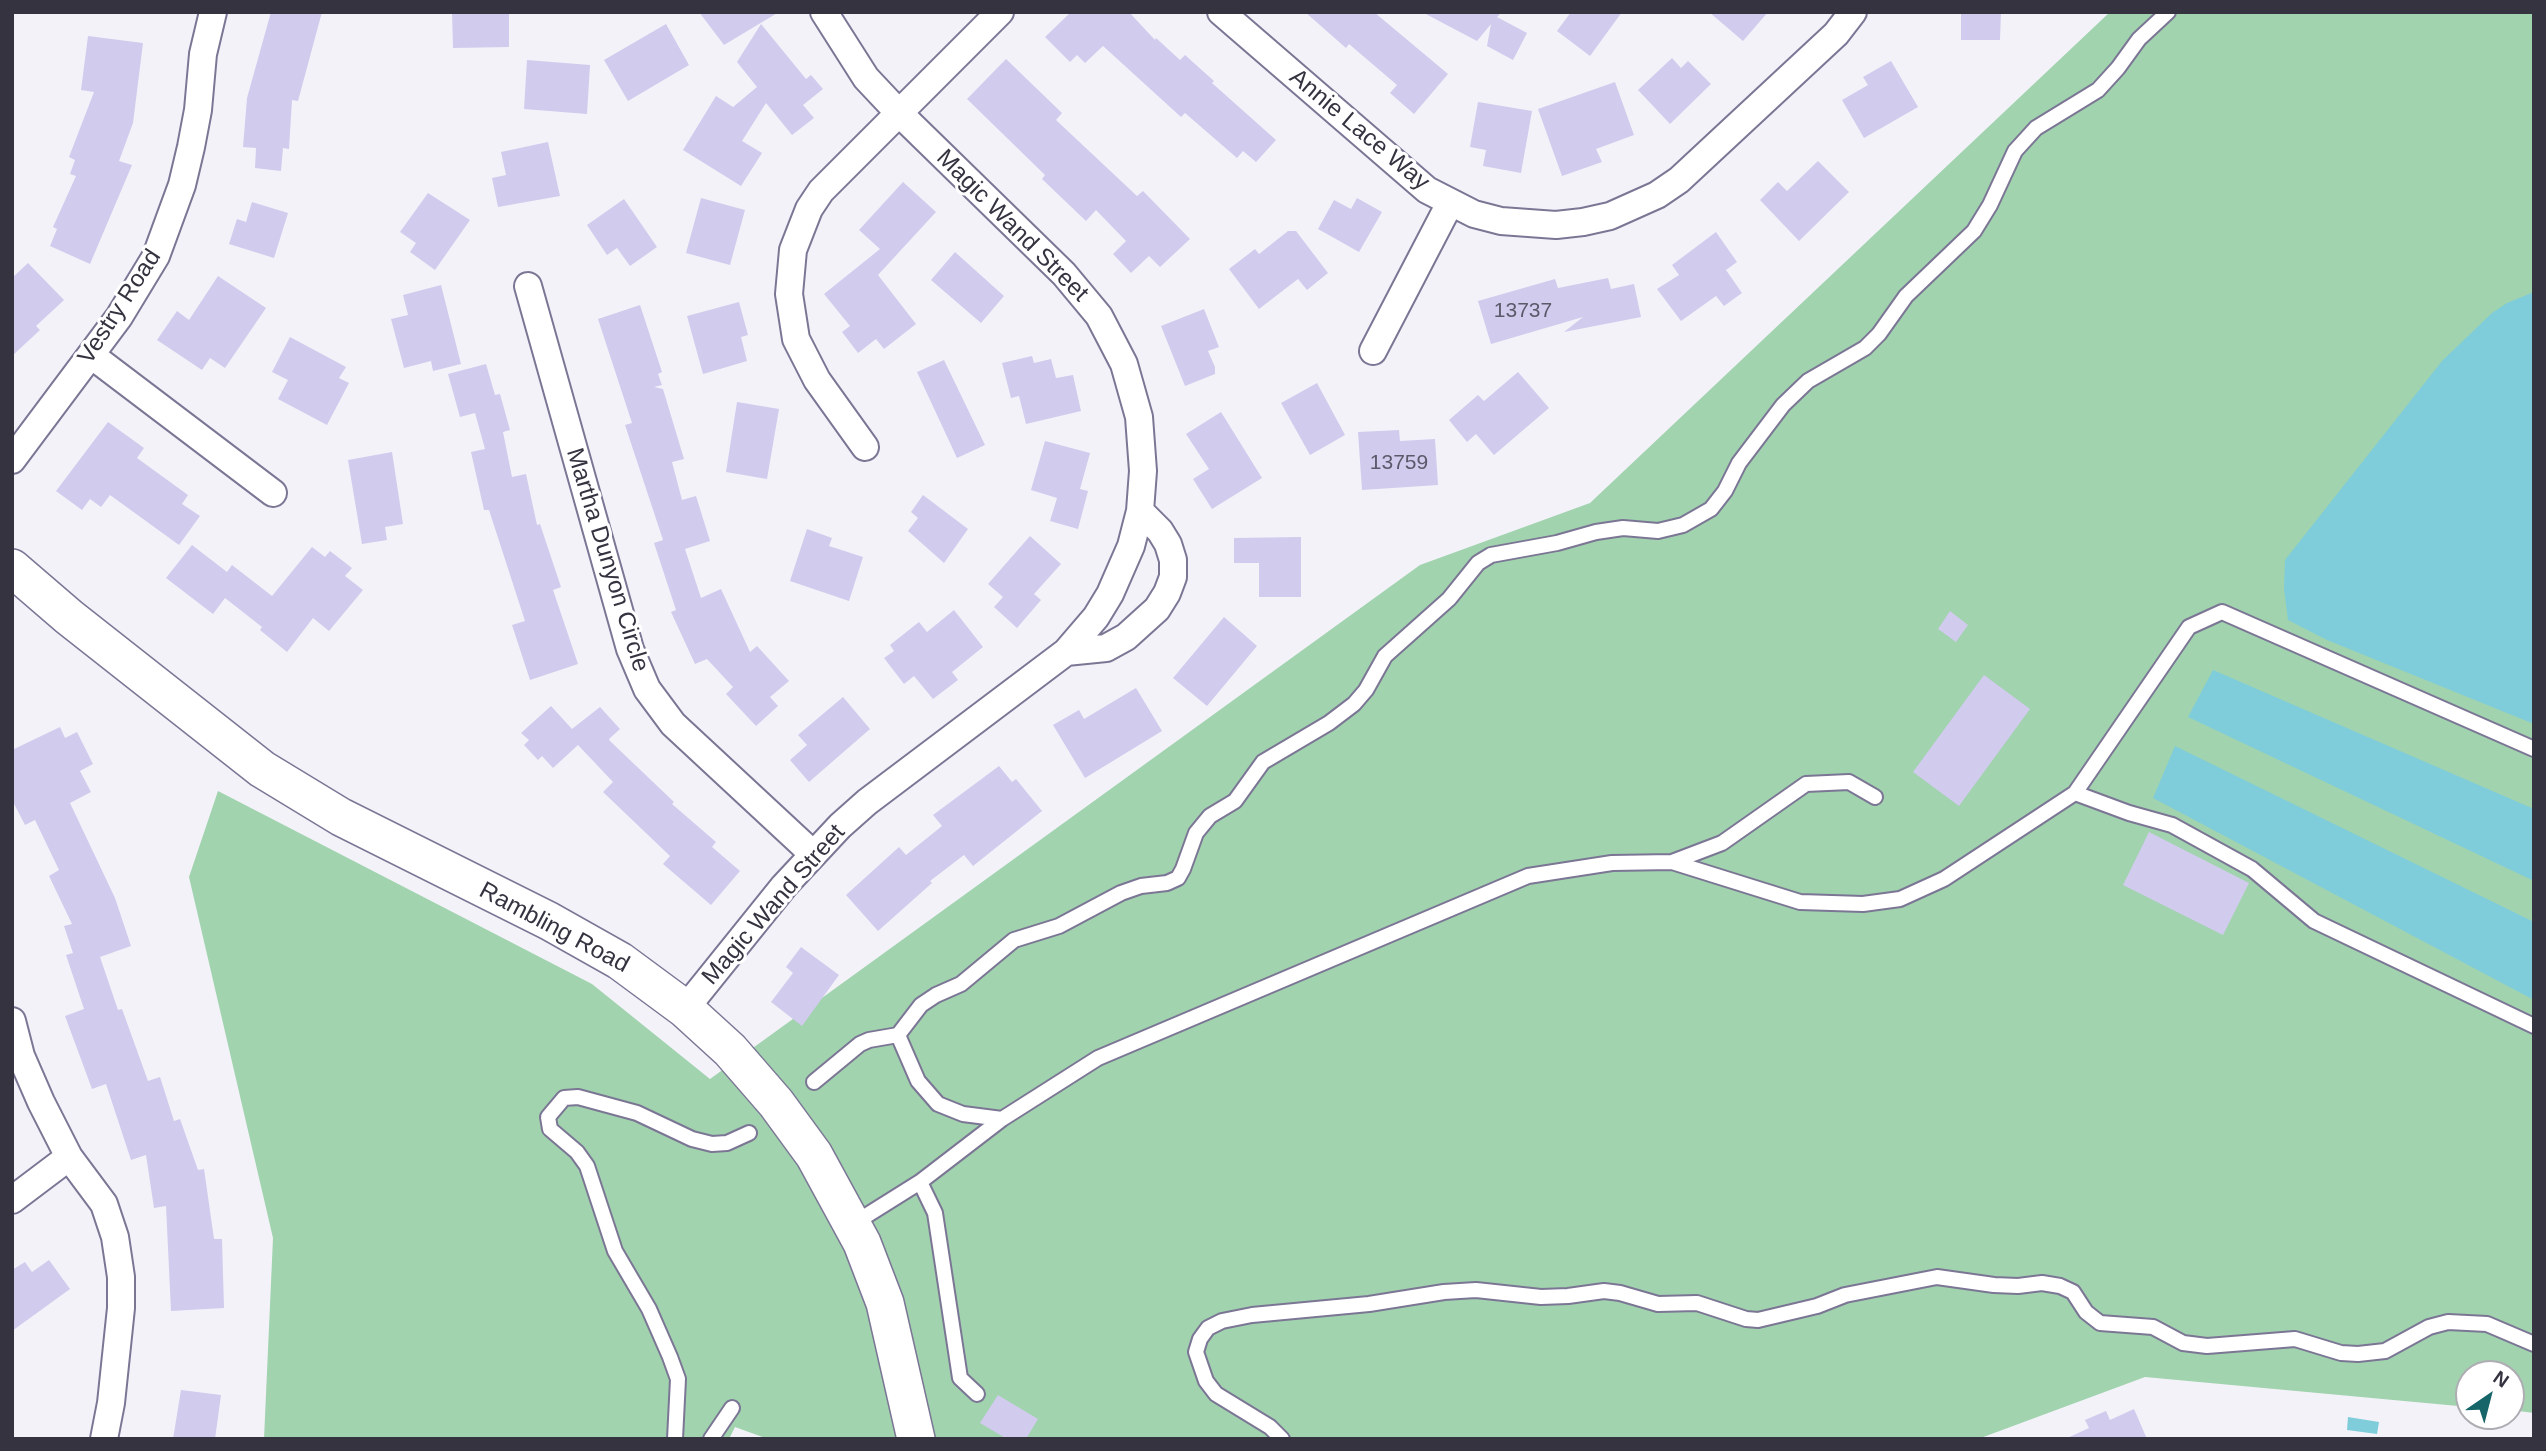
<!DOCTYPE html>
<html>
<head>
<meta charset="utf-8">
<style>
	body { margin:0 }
	#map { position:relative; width:2546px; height:1451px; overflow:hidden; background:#f3f2f9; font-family:Helvetica,sans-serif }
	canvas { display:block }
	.frame { position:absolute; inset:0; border:14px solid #353340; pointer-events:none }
	.north { position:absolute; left:2455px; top:1360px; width:70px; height:70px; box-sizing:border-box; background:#fff; border:2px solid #aeadb3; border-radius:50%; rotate:35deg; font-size:19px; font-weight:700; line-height:28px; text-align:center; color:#353340 }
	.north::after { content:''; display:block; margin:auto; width:24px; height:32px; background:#166569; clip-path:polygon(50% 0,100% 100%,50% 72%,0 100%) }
</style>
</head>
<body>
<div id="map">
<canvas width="2546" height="1451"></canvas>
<div class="frame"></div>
<div class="north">N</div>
</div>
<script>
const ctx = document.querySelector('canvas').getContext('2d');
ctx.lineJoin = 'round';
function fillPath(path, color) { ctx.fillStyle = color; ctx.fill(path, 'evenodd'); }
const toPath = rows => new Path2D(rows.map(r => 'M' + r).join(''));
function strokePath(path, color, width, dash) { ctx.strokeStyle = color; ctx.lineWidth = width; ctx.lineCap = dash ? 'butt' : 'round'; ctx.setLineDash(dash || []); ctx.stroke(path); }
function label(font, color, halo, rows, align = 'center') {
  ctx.font = font + ' Helvetica,sans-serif'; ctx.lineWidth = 6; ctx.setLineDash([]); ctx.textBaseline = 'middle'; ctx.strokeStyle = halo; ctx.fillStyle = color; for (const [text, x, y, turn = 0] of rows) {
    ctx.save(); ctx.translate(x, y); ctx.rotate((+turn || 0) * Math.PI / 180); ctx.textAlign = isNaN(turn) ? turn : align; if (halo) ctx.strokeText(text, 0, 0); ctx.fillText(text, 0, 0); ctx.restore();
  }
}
const green = toPath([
	[2110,12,2534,12,2534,1413,2511,1410,2511,1374,2469,1374,2469,1407,2145,1377,1978,1439,768,1439,735,1427,729,1439,264,1439,273,1238,189,877,218,791,592,984,710,1079,1420,565,1590,503]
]);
const water = toPath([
	[2534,292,2534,724,2327,640,2288,620,2284,589,2285,560,2442,361,2492,313,2507,303],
	[2213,670,2534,809,2534,881,2188,717],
	[2175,746,2534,922,2534,1000,2153,798],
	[2348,1417,2379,1422,2377,1434,2347,1430]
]);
const building = toPath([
	[271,12,322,12,298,101,292,100,289,149,283,148,281,171,255,168,256,148,243,147,247,98],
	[452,12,509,12,509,47,453,48],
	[699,12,779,12,724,45],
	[1071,12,1129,12,1155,40,1156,38,1180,60,1185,55,1214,81,1212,83,1276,140,1256,162,1243,151,1237,158,1185,113,1181,117,1103,46,1085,63,1077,55,1070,62,1045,37],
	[1305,12,1374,12,1448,74,1414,114,1390,93,1397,85,1349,44,1346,48],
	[1422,12,1502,12,1497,17,1527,33,1513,60,1487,46,1491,24,1477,41],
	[1571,12,1622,12,1590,56,1557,31],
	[1709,12,1768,12,1743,41],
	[1961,12,2001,12,2000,40,1961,40],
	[666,24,689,65,628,101,604,60],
	[761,24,806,79,811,75,823,89,803,105,814,118,792,135,766,103,742,141,762,153,741,186,683,150,716,96,733,107,757,87,737,62],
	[88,36,143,43,133,123,119,161,132,165,90,264,50,246,57,229,53,227,76,176,70,174,75,160,69,157,94,92,81,90],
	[1672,58,1681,68,1688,61,1711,84,1670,124,1638,90],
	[1006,59,1062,113,1056,120,1137,196,1143,191,1190,239,1160,267,1149,256,1131,273,1113,254,1126,241,1096,210,1086,221,1042,179,1045,175,967,99],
	[527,60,590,65,587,114,524,109],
	[1891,61,1918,107,1864,138,1842,100,1868,85,1863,77],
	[1615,82,1634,135,1596,149,1602,162,1562,176,1538,109],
	[1478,102,1532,111,1521,173,1483,166,1486,150,1470,147],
	[548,142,560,196,498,207,492,178,506,175,501,152],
	[1818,161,1849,192,1799,241,1760,200,1778,182,1787,191],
	[903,182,936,212,878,275,916,324,884,349,876,339,858,353,842,332,850,326,824,294,880,249,859,230],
	[428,193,470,220,435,270,410,252,416,243,400,232],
	[701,198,745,210,730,265,686,253],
	[1357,198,1382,212,1359,252,1318,229,1334,200,1351,209],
	[624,199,657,247,630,266,617,248,607,255,587,225],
	[252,202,288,213,274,258,229,244,237,219,246,222],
	[1288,231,1296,231,1328,273,1307,290,1298,279,1259,309,1229,269,1255,249,1259,254],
	[1716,232,1737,262,1726,270,1742,293,1724,306,1716,296,1681,321,1657,289,1679,275,1672,265],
	[955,252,1004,296,981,323,931,280],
	[28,263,64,300,36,326,40,330,12,356,12,278],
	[218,276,266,308,225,368,210,358,202,370,157,340,177,311,189,320],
	[1608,278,1611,289,1634,284,1641,317,1564,332,1583,317,1491,344,1478,301,1555,279,1558,288],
	[441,285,461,364,433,371,431,361,404,368,391,319,408,315,403,295],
	[739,302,748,335,741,337,747,361,703,374,687,316],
	[640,305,662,372,658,374,662,385,654,387,663,389,684,459,672,462,682,500,696,496,710,541,685,549,701,598,721,589,750,652,757,646,789,681,770,697,778,706,756,726,726,694,733,687,707,659,695,664,671,612,676,610,654,543,663,540,625,425,632,423,598,319],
	[1204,309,1219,347,1208,351,1215,367,1215,374,1185,386,1161,326],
	[290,337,346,367,339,378,349,383,327,425,278,399,288,380,272,372],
	[1032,356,1034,363,1051,359,1056,378,1073,375,1081,411,1026,424,1019,396,1011,398,1002,363],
	[944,360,985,445,957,458,917,372],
	[486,364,495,395,500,394,510,430,503,432,512,477,526,474,537,525,540,524,561,587,553,590,578,664,530,680,512,625,525,621,489,510,484,510,471,452,485,449,475,413,460,417,448,374],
	[1518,372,1549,408,1494,455,1476,434,1467,442,1449,420,1478,395,1484,401],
	[1317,383,1345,435,1310,455,1281,403],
	[737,402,779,409,767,479,726,472],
	[1221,412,1262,478,1212,509,1193,479,1209,469,1186,434],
	[108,422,144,448,137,458,188,495,182,504,200,516,179,545,110,495,101,507,90,499,82,510,56,491],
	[1399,430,1400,441,1435,439,1438,485,1362,490,1358,432],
	[1045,441,1090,453,1080,489,1088,491,1078,529,1050,521,1057,498,1031,490],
	[392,452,403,524,385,527,387,540,362,544,348,460],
	[923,495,968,529,944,563,908,531,918,518,911,512],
	[807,529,832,538,829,546,863,557,849,601,790,581],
	[1030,536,1061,564,1034,594,1041,600,1017,628,994,607,1003,597,988,584],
	[1301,537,1301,597,1259,597,1259,563,1234,563,1234,538],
	[192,545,227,572,232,565,272,596,312,547,325,557,330,551,352,568,345,576,363,590,329,631,313,618,287,652,260,630,262,627,225,598,213,614,166,578],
	[954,610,983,647,952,672,958,680,933,699,914,676,904,684,884,658,894,651,890,645,919,622,927,632],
	[1950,611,1968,625,1956,642,1938,629],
	[1224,617,1257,646,1207,706,1173,678],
	[1984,675,2030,709,1959,806,1913,772],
	[1136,688,1162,731,1085,778,1053,725,1079,710,1084,719],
	[843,697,870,729,809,782,790,760,807,745,798,735],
	[551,706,572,729,600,707,620,729,609,739,610,741,674,802,672,804,716,842,712,847,740,871,711,905,663,864,670,856,603,792,613,782,578,745,553,768,542,756,538,760,524,745,529,740,521,733],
	[60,727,65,738,77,732,93,764,80,771,91,792,70,803,115,898,131,946,100,957,118,1010,122,1009,148,1081,160,1077,174,1121,180,1119,198,1170,204,1169,214,1239,222,1239,224,1308,171,1311,166,1206,154,1208,146,1155,131,1160,106,1084,92,1089,65,1016,84,1009,66,955,73,953,64,926,72,924,49,876,59,870,35,820,25,825,12,800,12,750],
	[999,766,1012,782,1016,779,1042,811,973,866,964,855,930,881,932,883,878,931,846,895,899,847,906,855,942,826,933,815],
	[2149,832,2249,883,2223,935,2123,885],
	[801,947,839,975,802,1026,771,1002,793,973,786,967],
	[49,1260,70,1289,12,1331,12,1270,25,1262,32,1272],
	[181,1390,221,1395,215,1439,173,1439],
	[998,1395,1038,1419,1026,1439,1007,1439,980,1423],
	[2134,1409,2147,1439,2065,1439,2089,1428,2085,1420,2106,1411,2110,1420]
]);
const lane = toPath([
	[2075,793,2129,813,2172,825,2252,869,2314,921,2534,1026],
	[1672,862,1722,843,1806,784,1849,782,1875,797],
	[898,1035,918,1081,938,1104,963,1114,1002,1119],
	[814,1082,860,1044,869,1040,898,1035,921,1005,936,995,961,984,1014,940,1059,926,1121,893,1141,886,1167,883,1178,878,1183,869,1196,833,1210,816,1235,801,1263,762,1329,723,1354,704,1366,690,1385,656,1449,599,1478,563,1491,555,1557,543,1596,532,1623,528,1658,531,1683,525,1711,509,1725,491,1739,463,1783,405,1808,381,1865,348,1879,334,1906,296,1974,231,1990,205,2015,151,2036,128,2098,90,2118,68,2139,39,2168,12],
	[920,1182,935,1213,960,1378,977,1394],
	[853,1224,920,1182,1002,1119,1098,1058,1528,876,1612,863,1672,862,1800,902,1863,904,1900,899,1944,879,2075,793,2189,627,2222,612,2534,749],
	[675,1439,678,1379,670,1357,649,1309,615,1251,587,1166,577,1152,550,1129,548,1117,564,1098,578,1097,637,1113,692,1139,712,1144,727,1143,749,1133],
	[711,1439,732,1408],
	[1282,1439,1270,1427,1216,1394,1206,1381,1196,1352,1200,1339,1208,1328,1222,1321,1252,1315,1369,1304,1444,1292,1476,1290,1541,1297,1568,1296,1604,1291,1620,1293,1658,1304,1697,1303,1746,1319,1758,1320,1817,1306,1845,1295,1937,1277,1994,1285,2018,1286,2042,1283,2060,1286,2073,1292,2086,1312,2100,1323,2153,1327,2183,1343,2207,1346,2295,1339,2341,1353,2358,1354,2385,1351,2429,1327,2448,1322,2487,1324,2534,1344]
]);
const street = toPath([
	[1221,12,1427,190,1474,214,1501,221,1556,225,1583,222,1610,216,1657,195,1679,180,1836,34,1853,12],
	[528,286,630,649,647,689,673,724,813,854],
	[1373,351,1450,203],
	[91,355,273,493],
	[865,447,817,380,796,339,789,294,793,250,809,209,821,191,1000,12],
	[12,460,119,317,156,256,182,185,191,147,198,110,203,54,213,12],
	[1066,652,1106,648,1126,637,1157,609,1167,593,1173,577,1173,560,1168,544,1160,531,1140,511],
	[685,1009,784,886,840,826,867,802,1066,652,1096,617,1110,594,1131,546,1140,511,1143,471,1139,417,1124,364,1099,316,1064,274,898,112,866,78,824,12],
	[12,1021,21,1056,41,1102,69,1157,104,1204,115,1237,121,1277,121,1308,111,1403,104,1439],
	[12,1200,69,1157]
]);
const secondary = toPath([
	[12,568,69,617,262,769,341,817,549,921,620,961,685,1009,730,1050,776,1103,814,1155,862,1243,885,1303,916,1439]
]);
const numberNames = [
	["13737",1523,311],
	["13759",1399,463]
];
const streetNames = [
	["Annie Lace Way",1359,130,40],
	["Magic Wand Street",1012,226,45],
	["Vestry Road",120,307,-57],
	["Martha Dunyon Circle",607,560,73],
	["Magic Wand Street",774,905,-49],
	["Rambling Road",554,928,28]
];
fillPath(green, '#a1d3af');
fillPath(water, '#7fcdda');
fillPath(building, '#d1cbed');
strokePath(lane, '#7c7695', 18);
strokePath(street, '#7c7695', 30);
strokePath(secondary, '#7c7695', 40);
strokePath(lane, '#fff', 14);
strokePath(street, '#fff', 26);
strokePath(secondary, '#fff', 37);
label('21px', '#5c596b', null, numberNames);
label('24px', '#353340', '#fff', streetNames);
</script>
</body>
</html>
